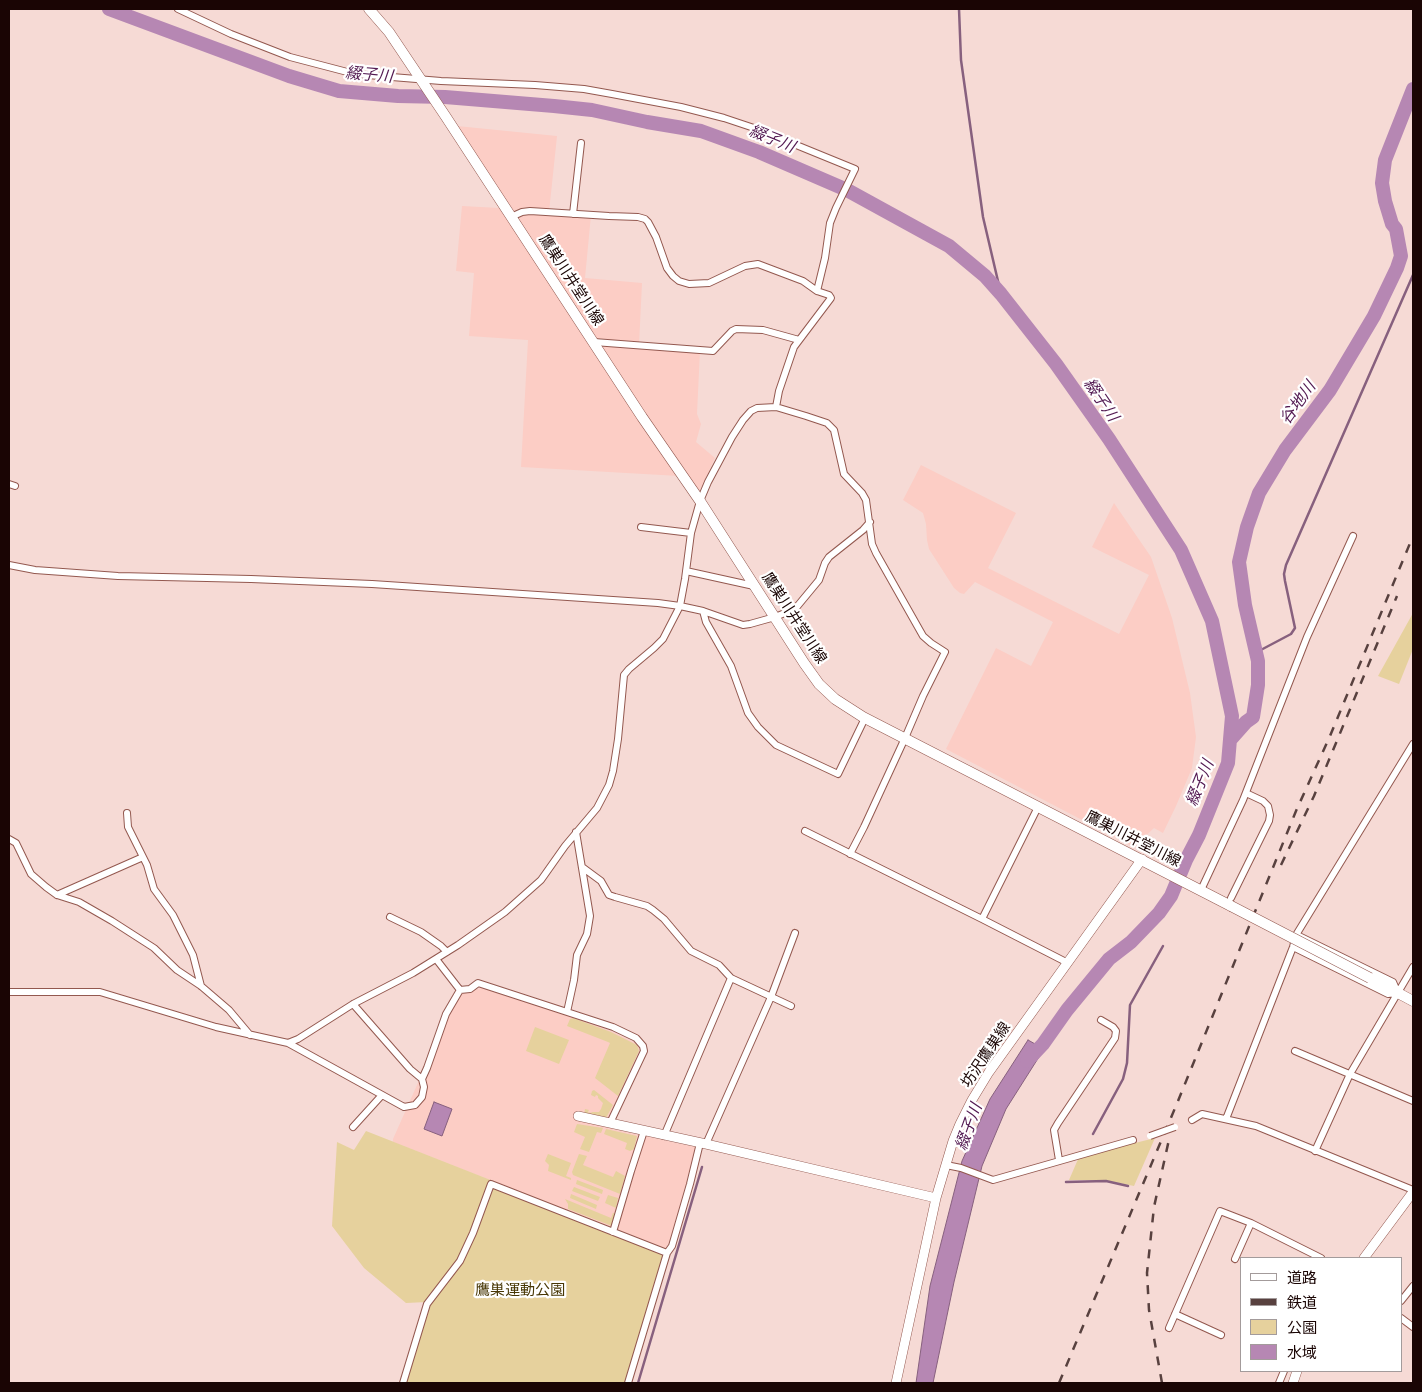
<!DOCTYPE html>
<html>
<head>
<meta charset="utf-8">
<style>
	body { margin:0 }
	#map { position:relative; width:1422px; height:1392px; overflow:hidden; background:#f6dad5; font-family:Quicksand,"Noto Sans JP",sans-serif }
	canvas { display:block }
	.frame { position:absolute; inset:0; border:10px solid #1a0504; pointer-events:none }
	.legend { position:absolute; left:1240px; top:1257px; width:162px; height:115px; box-sizing:border-box; background:#fff; border:1px solid #a39b9b; margin:0; padding:6px 9px; list-style:none; font-size:15px; color:#1a0504 }
	.legend li { display:flex; align-items:center; gap:10px; height:25px }
	.legend b { width:25px; border:1px solid #a39b9b }
</style>
</head>
<body>
<div id="map">
<canvas width="1422" height="1392"></canvas>
<div class="frame"></div>
<ul class="legend">
<li><b style="height:6px;background:#fff"></b>道路</li>
<li><b style="height:6px;background:#58413f"></b>鉄道</li>
<li><b style="height:14px;background:#e6d19d"></b>公園</li>
<li><b style="height:14px;background:#b687b3"></b>水域</li>
</ul>
</div>
<script>
const ctx = document.querySelector('canvas').getContext('2d');
ctx.lineJoin = 'round';
function fillPath(path, color) { ctx.fillStyle = color; ctx.fill(path, 'evenodd'); }
const toPath = rows => new Path2D(rows.map(r => 'M' + r).join(''));
function strokePath(path, color, width, dash) { ctx.strokeStyle = color; ctx.lineWidth = width; ctx.lineCap = dash ? 'butt' : 'round'; ctx.setLineDash(dash || []); ctx.stroke(path); }
function label(font, color, halo, rows, align = 'center') {
  ctx.font = font + ' Quicksand,"Noto Sans JP",sans-serif'; ctx.lineWidth = 4.5; ctx.setLineDash([]); ctx.textBaseline = 'middle'; ctx.strokeStyle = halo; ctx.fillStyle = color; for (const [text, x, y, turn = 0] of rows) {
    ctx.save(); ctx.translate(x, y); ctx.rotate((+turn || 0) * Math.PI / 180); ctx.textAlign = isNaN(turn) ? turn : align; if (halo) ctx.strokeText(text, 0, 0); ctx.fillText(text, 0, 0); ctx.restore();
  }
}
const built = toPath([
	[447,125,557,136,549,212,591,215,585,278,642,283,639,345,700,350,697,414,701,424,696,442,715,458,700,490,694,489,679,476,521,467,528,340,469,336,474,273,456,271,462,206,499,208],
	[921,465,1016,513,988,568,1119,634,1149,575,1092,547,1114,503,1151,557,1172,618,1190,693,1196,737,1192,768,1176,806,1163,833,1154,828,1134,847,946,749,996,648,1031,666,1053,622,975,582,964,594,960,593,954,588,929,549,927,540,926,524,923,513,903,500],
	[481,988,493,989,611,1031,638,1044,641,1051,608,1119,612,1129,695,1147,687,1180,669,1243,666,1249,393,1142,393,1139,421,1076,454,995]
]);
const green = toPath([
	[1413,613,1413,649,1399,684,1378,676],
	[573,1018,611,1032,637,1045,639,1051,618,1096,595,1078,610,1043,608,1042,567,1026,570,1019],
	[535,1027,569,1040,559,1064,526,1051],
	[594,1090,613,1105,606,1118,605,1118,584,1114,585,1109,589,1110,588,1112,591,1113,592,1112,599,1112,601,1109,603,1103,598,1098,598,1096,596,1095,595,1097,591,1095,592,1091],
	[577,1124,603,1128,601,1133,597,1132,589,1152,580,1149,585,1137,574,1132],
	[606,1129,637,1136,634,1149,630,1151,625,1149,627,1143,604,1134],
	[366,1131,666,1249,667,1253,629,1383,403,1383,427,1302,406,1303,364,1268,332,1226,337,1142,354,1150],
	[1155,1138,1134,1186,1105,1180,1069,1180,1079,1157],
	[548,1154,571,1163,566,1176,571,1178,571,1180,548,1171,549,1165,545,1161],
	[579,1154,587,1156,583,1165,613,1177,616,1171,625,1176,620,1194,573,1175,572,1172],
	[577,1180,603,1190,602,1194,576,1184],
	[574,1187,600,1197,598,1201,572,1191],
	[571,1194,597,1205,596,1209,570,1198],
	[608,1195,618,1198,616,1208,605,1203],
	[565,1199,611,1218,613,1213,615,1213,612,1226,568,1209,568,1204]
]);
const water = toPath([
	[1028,1040,1044,1049,1006,1109,982,1166,954,1282,933,1383,916,1383,930,1286,962,1161,990,1099,1028,1040],
	[434,1102,452,1109,442,1136,424,1129,434,1102]
]);
const stream = toPath([
	[959,9,961,60,983,217,1001,294],
	[1257,652,1291,634,1295,628,1285,581,1284,574,1286,565,1413,275],
	[1093,1134,1123,1079,1127,1063,1130,1005,1163,946],
	[1066,1182,1106,1181,1128,1186],
	[638,1383,702,1167]
]);
const river = toPath([
	[109,9,289,76,339,91,398,96,445,97,554,106,592,110,647,122,701,131,759,152,847,190,949,246,985,276,1001,294,1056,364,1109,439,1181,550,1212,621,1232,716,1228,763,1199,835,1186,860,1171,896,1159,913,1131,942,1109,959,1067,1010,1043,1044,1027,1061],
	[1230,740,1246,722,1253,717,1258,685,1258,661,1245,605,1239,562,1247,527,1259,493,1285,450,1330,390,1374,316,1397,268,1401,256,1396,229,1392,224,1385,201,1382,183,1385,160,1413,89]
]);
const street = toPath([
	[178,9,231,34,290,57,355,74,441,81,535,85,584,89,612,94,681,107,724,118,757,129,855,169,836,208,830,223,825,258,817,291,829,295,831,298,794,347,779,391,776,407],
	[573,214,581,143],
	[511,217,522,212,530,211,609,216,638,217,645,219,648,222,656,237,667,268,673,276,679,281,689,284,709,283,745,266,758,264,803,281,817,291],
	[594,342,713,351,732,331,736,329,763,330,799,340],
	[9,484,15,486],
	[641,527,691,533],
	[9,565,35,570,118,576,251,579,372,584,658,603,680,606,703,611,743,625,750,624,775,617,795,609,819,580,825,563,829,557,863,530,870,522],
	[686,571,754,586],
	[703,611,706,622,731,666,748,713,758,727,776,745,838,774,865,718],
	[127,813,128,827,147,865,154,889,173,915,193,955,201,986],
	[805,831,982,919,1068,963],
	[576,832,590,916,587,934,577,955,574,980,567,1012,613,1027,636,1038,643,1046,644,1051,610,1123],
	[9,839,16,843,31,874,46,887,57,895,79,902,112,921,154,948,177,970,201,986,229,1010,250,1035],
	[582,867,601,881,609,895,615,897,647,906,653,910,664,919,691,951,719,965,731,978],
	[1201,890,1243,800,1307,637,1353,536],
	[57,895,143,857],
	[1231,898,1269,821,1270,815,1268,806,1263,801,1246,793],
	[390,917,421,932,441,946,447,952],
	[982,919,1038,807],
	[1299,936,1393,982,1397,991],
	[1293,947,1388,994,1396,993],
	[460,990,470,989,478,983,567,1012],
	[9,992,100,992,216,1027,288,1043,404,1107,415,1105,422,1097,424,1087,422,1079,410,1069,353,1004],
	[288,1043,298,1039,353,1004,413,973,458,945,505,912,541,880,565,846,597,808,609,785,613,771,618,739,624,675,629,669,654,648,663,639,680,606,685,579,691,533,700,501,708,482,732,437,743,420,751,411,757,408,776,407,806,416,827,423,834,430,844,474,862,493,866,500,872,544,876,553,923,636,931,643,945,652,923,696,905,738,864,827,850,854],
	[1295,1051,1413,1101],
	[422,1079,427,1068,446,1014,460,990,436,959],
	[1226,1119,1293,947,1296,935,1413,744],
	[1192,1120,1202,1114,1256,1126,1413,1190],
	[353,1127,382,1095],
	[664,1136,731,978,791,1006],
	[706,1144,771,997,795,933],
	[1315,1151,1350,1074,1413,967],
	[1059,1160,1054,1130,1058,1123,1115,1038,1116,1031,1113,1027,1101,1020],
	[946,1165,961,1168,993,1180,1133,1140],
	[613,1232,631,1171,644,1131],
	[1235,1259,1251,1223],
	[1401,1301,1413,1286],
	[1175,1314,1221,1335],
	[1401,1318,1413,1327],
	[1169,1328,1220,1211,1251,1223,1321,1258],
	[403,1383,427,1304,460,1261,473,1233,491,1184,667,1253],
	[628,1383,667,1253,672,1246,690,1184,700,1143],
	[1279,1383,1284,1371]
]);
const secondary = toPath([
	[578,1116,706,1144,936,1198],
	[1364,1258,1413,1192],
	[896,1383,936,1198,953,1141,960,1124,972,1100,989,1072,1142,859],
	[1293,1383,1297,1371]
]);
const primary = toPath([
	[369,9,389,32,446,117,642,417,700,501,804,663,819,684,835,699,863,717,1231,906],
	[1370,978,1413,1001]
]);
const rail = toPath([
	[1281,865,1314,796,1397,596],
	[1059,1383,1178,1101,1296,811,1330,736,1413,536],
	[1162,1383,1149,1310,1147,1273,1154,1207,1170,1135]
]);
const streetBridge = toPath([
	[1150,1136,1175,1127]
]);
const primaryBridge = toPath([
	[1231,906,1370,978]
]);
const streetNames = [
	["鷹巣川井堂川線",571,280,57],
	["鷹巣川井堂川線",794,618,57],
	["鷹巣川井堂川線",1133,839,27],
	["坊沢鷹巣線",986,1055,-56]
];
const parkNames = [
	["鷹巣運動公園",520,1290]
];
const waterNames = [
	["綴子川",369,75,5],
	["綴子川",772,139,22],
	["綴子川",1101,400,56],
	["谷地川",1298,403,-54],
	["綴子川",1200,783,-68],
	["綴子川",969,1127,-70]
];
fillPath(built, '#fccdc5');
fillPath(green, '#e6d19d');
fillPath(water, '#b687b3');
strokePath(water, '#87607e', 1);
strokePath(stream, '#87607e', 2.5);
strokePath(river, '#b687b3', 14);
strokePath(street, '#93584f', 8);
strokePath(secondary, '#93584f', 10);
strokePath(primary, '#93584f', 11);
strokePath(street, '#fff', 6);
strokePath(secondary, '#fff', 9);
strokePath(primary, '#fff', 10);
strokePath(rail, '#58413f', 2.5, [9, 9]);
strokePath(streetBridge, '#93584f', 8, []);
strokePath(primaryBridge, '#93584f', 11, []);
strokePath(streetBridge, '#fff', 6);
strokePath(primaryBridge, '#fff', 10);
label('15px', '#1a0504', '#fff', streetNames);
label('15px', '#483705', '#fff', parkNames);
label('italic 16px', '#531a52', '#fff', waterNames);
</script>
</body>
</html>
